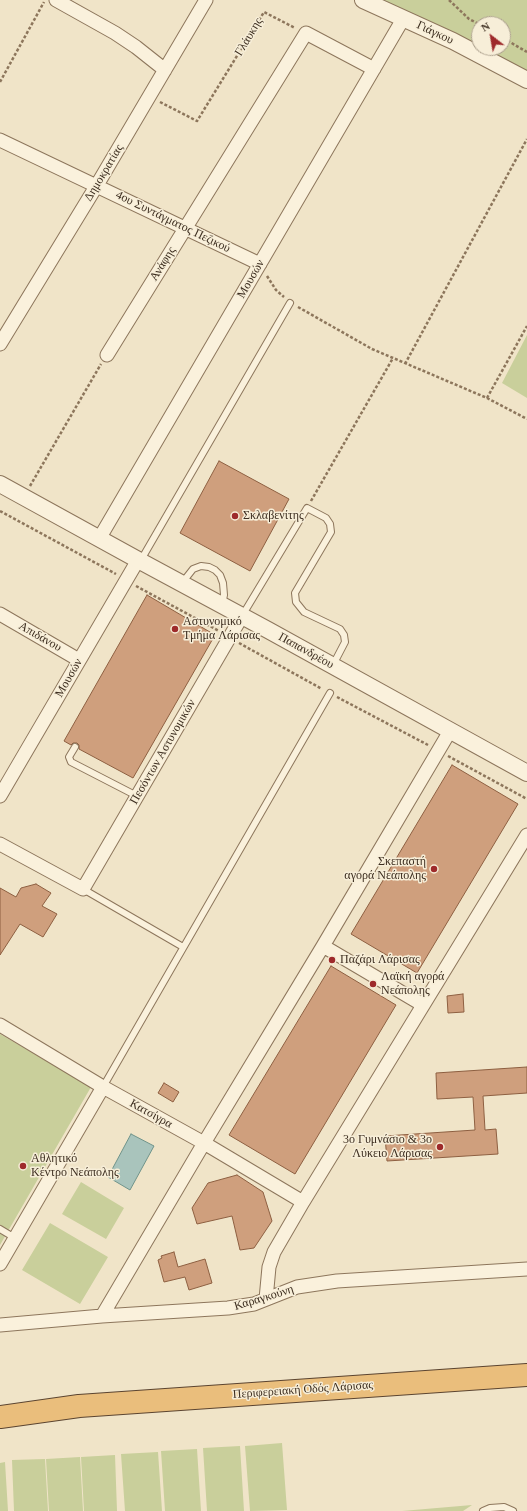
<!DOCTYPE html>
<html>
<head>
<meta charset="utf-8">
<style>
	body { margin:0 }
	#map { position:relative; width:527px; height:1511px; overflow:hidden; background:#f0e4c8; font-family:Georgia,serif }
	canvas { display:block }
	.north { position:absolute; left:471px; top:16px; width:40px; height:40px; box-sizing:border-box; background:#f7eed8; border:1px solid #ada18e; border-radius:50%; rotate:329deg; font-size:11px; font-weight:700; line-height:16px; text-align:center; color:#3d2e20 }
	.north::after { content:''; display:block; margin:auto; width:14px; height:18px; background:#9e2a2b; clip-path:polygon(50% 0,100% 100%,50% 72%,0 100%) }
</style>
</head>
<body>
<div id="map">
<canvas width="527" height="1511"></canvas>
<div class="north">N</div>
</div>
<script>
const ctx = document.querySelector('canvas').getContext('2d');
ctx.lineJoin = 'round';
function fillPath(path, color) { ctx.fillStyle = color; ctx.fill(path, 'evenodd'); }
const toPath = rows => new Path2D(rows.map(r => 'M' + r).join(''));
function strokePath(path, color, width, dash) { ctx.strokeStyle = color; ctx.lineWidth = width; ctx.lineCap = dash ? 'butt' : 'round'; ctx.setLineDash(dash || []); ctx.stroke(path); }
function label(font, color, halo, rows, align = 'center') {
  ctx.font = font + ' Georgia,serif'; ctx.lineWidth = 3; ctx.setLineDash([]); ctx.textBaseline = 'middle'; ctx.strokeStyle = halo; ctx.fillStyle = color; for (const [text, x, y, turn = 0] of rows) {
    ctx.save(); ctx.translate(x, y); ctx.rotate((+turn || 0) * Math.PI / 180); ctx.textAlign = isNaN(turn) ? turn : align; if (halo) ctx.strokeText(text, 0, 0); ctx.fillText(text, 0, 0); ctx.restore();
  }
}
const green = toPath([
	[378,0,527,0,527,71,484,48,503,48,503,24,479,24,479,45],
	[527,335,527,398,502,383],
	[0,1034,91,1087,0,1245],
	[81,1182,124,1208,106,1239,62,1214],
	[50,1223,108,1257,80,1304,22,1270],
	[282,1443,287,1510,250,1511,245,1446],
	[240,1446,244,1511,207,1511,203,1448],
	[197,1449,201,1511,165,1511,161,1451],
	[158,1452,162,1511,125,1511,121,1454],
	[115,1455,117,1511,84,1511,81,1457],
	[80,1457,83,1511,49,1511,46,1459],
	[45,1459,48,1511,14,1511,12,1460],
	[5,1462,8,1511,0,1511,0,1463],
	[472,1505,463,1511,402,1511]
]);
const water = toPath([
	[131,1134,154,1146,130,1190,108,1177,131,1134]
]);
const building = toPath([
	[219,461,289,499,250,571,180,533,219,461],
	[147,595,215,635,133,778,79,749,79,745,77,743,73,743,71,745,64,741,147,595],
	[452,765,518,804,417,973,351,934,452,765],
	[36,884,51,893,42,906,57,914,43,937,20,924,0,955,0,888,16,897,21,888,36,884],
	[331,966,396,1005,295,1174,229,1135,331,966],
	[463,994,464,1012,448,1013,447,996,463,994],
	[527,1067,527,1093,483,1096,485,1130,496,1129,498,1154,387,1161,385,1136,475,1130,473,1097,437,1099,436,1073,527,1067],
	[164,1083,179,1092,173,1102,158,1093,164,1083],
	[237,1175,263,1192,272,1221,254,1248,240,1250,232,1216,197,1224,192,1208,208,1183,237,1175],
	[174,1252,178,1267,205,1259,212,1283,189,1290,185,1277,164,1282,158,1260,162,1258,161,1256,174,1252]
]);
const path = toPath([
	[449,0,469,19,479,24],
	[503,38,527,52],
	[0,82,44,2],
	[160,102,197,121,264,12,295,28],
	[267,276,276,290,284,297],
	[298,307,372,349,487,398,527,419],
	[405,364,527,139],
	[487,398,527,326],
	[30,486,101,364],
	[311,501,393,358],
	[0,511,116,574],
	[136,586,219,631],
	[239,643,322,689],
	[337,697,428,745],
	[448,756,527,799]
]);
const service = toPath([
	[141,560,290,303],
	[182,583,193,569,201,566,209,567,215,570,220,575,223,583,224,595,222,604],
	[242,616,307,508,326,518,330,524,331,532,295,593,296,602,304,612,340,629,344,635,345,642,333,665],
	[75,747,69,757,71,762,137,796],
	[83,889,183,947],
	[103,1087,330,693],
	[0,1229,15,1238],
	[483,1511,490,1508,504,1507,513,1511]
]);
const minor = toPath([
	[56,0,115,33,136,47,165,70],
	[0,140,260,264],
	[0,344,97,185,206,0],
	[107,355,306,33,374,69],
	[99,539,403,19],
	[0,614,79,660],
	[0,796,138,560],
	[0,844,83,889,242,616],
	[323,946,423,1005],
	[0,1025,103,1087,204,1143,303,1202],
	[0,1264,103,1087],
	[266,1299,269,1267,274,1252,303,1202,527,835],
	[102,1316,204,1143,323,946,450,731],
	[0,1325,102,1316,228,1308,254,1304,297,1287,337,1281,527,1269]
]);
const tertiary = toPath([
	[363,0,453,41,527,80],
	[0,484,140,561,268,630,527,773]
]);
const trunk = toPath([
	[0,1417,79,1406,527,1375]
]);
const markers = [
	[235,516,4,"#9e2a2b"],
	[175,629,4,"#9e2a2b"],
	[434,869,4,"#9e2a2b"],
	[332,960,4,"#9e2a2b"],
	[373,984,4,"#9e2a2b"],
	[440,1147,4,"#9e2a2b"],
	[23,1166,4,"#9e2a2b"]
];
const streetNames = [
	["Γιάγκου",435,33,25],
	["Γλάυκης",249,37,-59],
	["Δημοκρατίας",104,173,-59],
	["4ου Συντάγματος Πεζικού",173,222,26],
	["Ανάφης",163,264,-58],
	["Μουσών",251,279,-60],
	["Απιδάνου",40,637,30],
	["Παπανδρέου",306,651,29],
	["Μουσών",69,678,-60],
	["Πεσόντων Αστυνομικών",163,752,-60],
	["Κατσίγρα",151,1114,29],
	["Καραγκούνη",264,1298,-17],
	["Περιφερειακή Οδός Λάρισας",303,1390,-4]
];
const poiNames = [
	["Σκλαβενίτης",243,516],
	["Αστυνομικό",183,622],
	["Τμήμα Λάρισας",183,636],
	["Σκεπαστή",426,862,"right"],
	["αγορά Νεάπολης",426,876,"right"],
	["Παζάρι Λάρισας",340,960],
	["Λαϊκή αγορά",381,977],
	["Νεάπολης",381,991],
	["3ο Γυμνάσιο & 3ο",432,1140,"right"],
	["Λύκειο Λάρισας",432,1154,"right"],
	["Αθλητικό",31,1159],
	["Κέντρο Νεάπολης",31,1173]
];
fillPath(green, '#c9cf9b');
fillPath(water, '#a9c4bc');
strokePath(water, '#6f938a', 1);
fillPath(building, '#cf9f7d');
strokePath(building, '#8d5f41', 1);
strokePath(service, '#8d765c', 8);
strokePath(minor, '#8d765c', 15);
strokePath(tertiary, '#8d765c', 18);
strokePath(trunk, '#5b4430', 24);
strokePath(path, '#8d765c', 2.5, [3, 2]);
strokePath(service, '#faf1dc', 6);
strokePath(minor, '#faf1dc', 13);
strokePath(tertiary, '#faf1dc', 16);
strokePath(trunk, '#eabe7c', 22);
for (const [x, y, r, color] of markers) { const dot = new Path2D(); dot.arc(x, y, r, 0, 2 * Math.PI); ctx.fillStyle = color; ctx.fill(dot); strokePath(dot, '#f7eed8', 1.5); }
label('12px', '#3d2e20', '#f7eed8', streetNames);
label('12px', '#3d2e20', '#f7eed8', poiNames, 'left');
</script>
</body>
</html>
